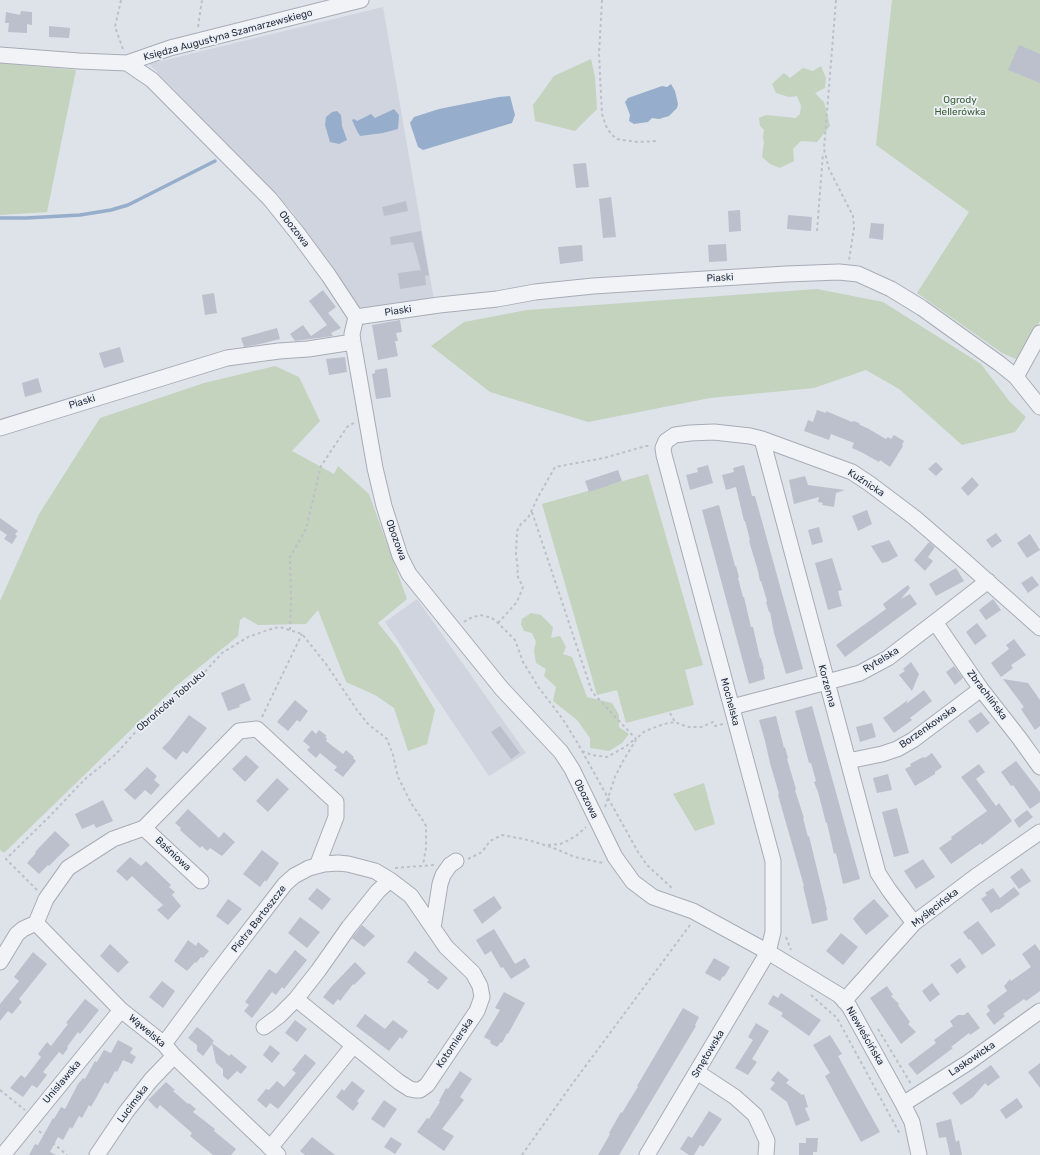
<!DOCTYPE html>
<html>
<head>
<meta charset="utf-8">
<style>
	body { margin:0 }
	canvas { display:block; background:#dee2e9 }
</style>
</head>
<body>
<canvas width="1040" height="1155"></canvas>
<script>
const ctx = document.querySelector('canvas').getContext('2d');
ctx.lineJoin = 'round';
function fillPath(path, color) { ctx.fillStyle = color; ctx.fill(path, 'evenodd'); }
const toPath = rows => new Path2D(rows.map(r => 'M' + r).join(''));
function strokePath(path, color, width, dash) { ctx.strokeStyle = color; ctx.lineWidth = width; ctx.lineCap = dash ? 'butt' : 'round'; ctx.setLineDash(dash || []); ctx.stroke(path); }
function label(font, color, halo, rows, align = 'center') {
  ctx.font = font + ' Rubik,sans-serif'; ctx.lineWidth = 3.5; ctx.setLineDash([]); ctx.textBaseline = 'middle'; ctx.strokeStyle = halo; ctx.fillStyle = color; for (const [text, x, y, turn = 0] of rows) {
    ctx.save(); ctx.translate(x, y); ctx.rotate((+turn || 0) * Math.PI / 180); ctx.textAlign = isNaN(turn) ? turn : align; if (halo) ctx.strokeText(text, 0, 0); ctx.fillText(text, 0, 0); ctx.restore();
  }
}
const built = toPath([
	[383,7,434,300,361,312,291,210,149,64],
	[417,599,526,753,489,776,385,622]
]);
const green = toPath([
	[892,0,1040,0,1040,321,1018,360,1002,353,917,293,969,212,876,145],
	[591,59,595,77,597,109,575,131,535,121,533,105,554,76],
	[0,63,76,70,47,212,0,215],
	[821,66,826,78,825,88,815,93,824,102,830,126,817,142,801,141,793,149,794,161,780,168,770,164,762,157,764,142,763,138,764,130,760,126,759,118,766,115,796,118,800,114,801,106,797,96,789,97,776,93,772,84,784,73,790,78,803,68,813,71],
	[817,289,883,302,981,364,1010,402,1026,417,1015,432,962,445,899,389,866,370,814,388,710,398,588,422,490,392,431,346,464,322,527,310],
	[275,366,299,377,320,421,292,451,334,474,338,466,369,494,407,599,378,623,398,648,435,710,427,744,408,751,394,708,375,695,346,682,318,610,306,624,258,625,244,617,240,620,238,636,176,686,4,853,0,850,0,601,39,514,100,418,204,383],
	[648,474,703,665,685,670,694,705,626,723,617,690,597,695,542,504],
	[531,613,541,615,553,627,551,638,560,636,566,647,563,654,572,657,587,697,612,703,619,715,619,727,629,734,622,743,609,751,590,748,590,738,577,720,553,701,556,687,544,676,546,669,536,663,534,651,536,642,532,633,524,631,521,624,522,619],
	[704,783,715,824,695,831,673,794]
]);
const water = toPath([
	[671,84,675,91,678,104,677,108,669,116,659,119,652,118,648,122,634,124,629,121,630,115,625,102,628,98,662,86,667,87],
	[510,96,515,115,512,123,423,150,418,147,410,123,414,117,439,109,499,97],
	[394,109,399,115,398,129,383,133,360,136,357,131,352,120,354,119,357,121,371,114,375,118],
	[337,111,341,115,342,126,347,140,339,144,330,142,325,125,326,117,332,112]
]);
const stream = toPath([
	[0,218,26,218,80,215,111,210,128,205,215,161]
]);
const building = toPath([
	[21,11,32,12,32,25,27,24,27,33,8,32,9,23,5,23,6,12,20,15],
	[49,26,70,28,69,38,49,37],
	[1019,45,1040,54,1040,83,1008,70],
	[586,163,589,187,576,188,573,164],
	[611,197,616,237,603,238,599,199],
	[406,201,408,211,384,216,382,207],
	[740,210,741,231,729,232,728,211],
	[788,215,812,217,811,231,787,229],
	[871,223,884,224,883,240,869,238],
	[421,231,429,275,425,276,426,285,400,289,398,273,421,270,413,242,391,245,390,237],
	[726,244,727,261,709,262,708,245],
	[582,245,583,261,560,264,558,247],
	[323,290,336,307,328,313,341,328,331,333,333,336,295,341,290,334,303,325,311,336,327,325,309,301],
	[214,293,217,313,205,315,202,295],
	[400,320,402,332,396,333,398,341,395,341,398,356,378,360,372,325],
	[277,328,280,339,260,344,244,347,241,338],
	[120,347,124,362,104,368,99,353],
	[345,357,347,372,329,375,326,359],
	[387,368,391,397,376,399,372,374,375,373,375,370],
	[38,378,42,392,25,397,22,383],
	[817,410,826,413,826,411,852,422,854,421,859,423,860,425,867,428,886,439,888,437,891,439,894,435,904,441,902,445,903,446,890,467,880,460,879,462,861,452,852,448,854,443,831,434,829,440,804,431,808,420,813,422],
	[936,462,943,469,936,476,928,469],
	[708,465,713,483,690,490,686,475,698,472,697,468],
	[744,465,752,496,755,496,803,669,786,674,774,633,770,612,769,612,766,602,767,601,761,581,760,581,758,571,749,541,750,540,745,521,744,521,736,487,726,490,722,475,734,472,733,468],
	[618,470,622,481,589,492,585,481],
	[805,476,808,485,845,490,836,493,834,507,822,505,823,503,818,502,819,497,794,504,789,480],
	[972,477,979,485,968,496,961,488],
	[719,505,735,566,736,566,739,577,738,578,743,597,744,597,751,627,753,627,760,658,761,658,764,669,763,669,765,679,749,684,702,510],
	[867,510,872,524,858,531,852,516],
	[0,518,18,531,15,534,17,536,12,544,4,539,7,535,0,530],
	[819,527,823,542,812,545,808,530],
	[996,533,1002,541,992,548,986,540],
	[1030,534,1040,550,1027,558,1017,543],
	[889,540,898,556,887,562,882,563,871,546],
	[929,542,935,547,928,557,933,561,925,571,914,560],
	[832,558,842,590,838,591,842,606,828,610,815,563],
	[956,568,964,581,936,596,929,584],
	[1032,576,1039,585,1028,593,1021,583],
	[908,585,910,588,901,599,910,594,917,604,845,657,836,645,886,609,883,604],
	[993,599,1001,610,986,620,979,610],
	[977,623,987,636,975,645,966,632],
	[1014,639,1026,655,1011,665,1013,668,1001,677,991,663,1009,649,1006,645],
	[911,662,919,674,912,691,899,675,905,671,903,669],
	[954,666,963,678,955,685,946,672],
	[1003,679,1028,683,1040,700,1040,726,1035,730,1021,709,1024,707],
	[244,683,251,700,239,705,240,707,228,711,221,693],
	[924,690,932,701,910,718,912,720,894,733,883,718,908,700,906,704],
	[295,700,308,711,300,722,297,720,288,731,277,722],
	[812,706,860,879,843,884,836,853,834,854,827,823,826,823,818,792,814,782,816,781,811,763,809,763,795,711],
	[981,712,990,723,977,733,968,721],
	[189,715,207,728,187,754,183,751,176,760,162,748,169,741],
	[776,716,784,748,785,747,788,758,787,759,796,789,795,790,804,818,803,818,808,837,809,836,827,910,826,910,828,920,812,924,803,886,804,886,778,795,779,794,770,763,765,741,759,720],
	[872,723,876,737,860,742,856,727],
	[500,726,520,753,511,759,491,732],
	[312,730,316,734,319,730,327,736,325,737,327,739,326,741,343,754,346,750,354,757,353,758,356,761,343,777,334,770,337,767,320,753,316,758,307,750,310,747,303,741],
	[932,753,942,767,935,772,935,774,915,786,905,769,911,766,910,764,923,757,925,758],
	[246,755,259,767,245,782,232,769],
	[1016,761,1040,792,1040,802,1030,809,1013,785,1011,786,1001,772],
	[979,764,985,772,976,779,996,806,999,803,1012,821,982,845,981,843,951,864,939,848,952,839,951,837,987,811,961,777],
	[147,767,157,776,154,780,160,785,151,795,145,790,135,800,124,790],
	[888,774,892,790,877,793,873,778],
	[277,778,289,789,268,812,256,801],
	[103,800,113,821,96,828,94,824,82,829,75,814],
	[897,808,909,853,894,857,882,812],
	[188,809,219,838,224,832,235,842,222,856,210,848,207,851,202,846,200,848,180,830,181,828,175,823],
	[1027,810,1033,817,1019,828,1014,820],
	[55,831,70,845,49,866,48,865,39,874,27,863,36,853,35,852],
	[262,850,279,863,266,882,265,880,260,887,243,874],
	[130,857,141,866,146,861,171,885,169,887,175,892,172,895,181,906,168,920,157,910,163,905,152,895,132,876,127,881,116,871],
	[923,859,935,877,916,889,904,871],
	[1022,868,1031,881,1019,889,1010,877],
	[1014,887,1020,894,998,910,997,909,991,913,981,899,987,895,985,893,993,888,1000,898],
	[317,888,331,899,322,910,308,899],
	[494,896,502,908,482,924,473,910],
	[228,899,242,909,228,925,216,916],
	[874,899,889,916,866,935,853,919,859,912],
	[300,917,320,932,307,948,288,933],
	[978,921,996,945,982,955,970,939,969,940,963,932],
	[362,925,375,936,364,947,352,938],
	[494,929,515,964,525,958,530,967,511,979,503,967,501,968,491,951,485,955,476,940],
	[841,933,858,947,843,965,826,951],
	[188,940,196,946,198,942,209,951,203,958,201,957,196,963,195,962,187,971,174,961],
	[110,944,129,962,118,973,100,956],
	[1035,944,1040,951,1040,991,1026,1001,1024,999,1003,1014,1005,1016,994,1025,986,1014,990,1011,987,1006,1007,991,1004,986,1010,979,1011,981,1031,967,1022,954],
	[295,950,307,960,284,989,282,987,276,995,272,992,252,1018,244,1011,249,1005,245,1002,269,969,276,974],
	[415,951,448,978,438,990,427,982,429,980,407,962],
	[33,952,47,964,19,999,22,1002,12,1014,8,1011,0,1021,0,1004,19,981,14,977],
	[714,958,730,967,724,977,723,976,720,981,705,973],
	[960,958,966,967,957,974,950,965],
	[355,962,366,973,354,985,353,984,340,1001,338,999,333,1005,323,997,332,986],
	[162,981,175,991,163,1008,149,997],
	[932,983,940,994,930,1002,922,991],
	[887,986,893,995,891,996,899,1004,898,1005,910,1022,908,1024,916,1032,901,1044,870,998],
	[504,992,525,1003,508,1034,507,1033,502,1043,501,1042,497,1047,490,1043,491,1041,484,1037,500,1010,495,1008],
	[781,993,821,1020,809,1036,781,1016,783,1013,768,1004,773,995,778,998],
	[85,999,99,1010,80,1034,78,1032,67,1047,68,1048,63,1055,59,1052,43,1072,47,1075,37,1088,32,1085,23,1097,10,1088,21,1075,25,1078,41,1057,38,1054,47,1042,51,1046,68,1024,66,1023],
	[683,1008,699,1017,695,1025,696,1026,619,1155,598,1155,610,1134,609,1133,621,1112,622,1113,631,1098,638,1087,637,1086],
	[968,1012,980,1028,970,1035,969,1033,951,1047,953,1048,917,1075,908,1064,936,1043,934,1040,953,1026,950,1021,958,1015,964,1015],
	[365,1014,385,1029,393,1020,408,1031,402,1039,400,1037,389,1051,356,1026],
	[295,1020,307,1029,297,1042,285,1033],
	[756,1023,769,1031,752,1059,757,1062,748,1075,735,1068,753,1040,748,1037],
	[197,1027,210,1037,214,1041,212,1043,229,1056,231,1054,247,1067,241,1074,237,1071,228,1080,223,1076,223,1069,216,1063,212,1044,203,1056,197,1051,197,1045,188,1038],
	[830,1035,842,1054,838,1056,880,1132,861,1142,825,1076,830,1073,813,1045],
	[118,1040,133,1048,130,1053,136,1057,132,1064,123,1060,117,1072,115,1071,108,1084,105,1082,91,1107,89,1105,82,1118,79,1116,72,1129,70,1127,63,1140,58,1137,50,1152,56,1155,29,1155,35,1144,38,1145,53,1118,54,1119,61,1107,65,1109,78,1084,83,1078,85,1079,95,1061,97,1062,104,1050,111,1053],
	[270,1045,280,1053,272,1063,263,1055],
	[305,1054,316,1063,278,1109,270,1103,266,1108,257,1100,266,1089,269,1090,277,1081,284,1087,296,1073,292,1070],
	[1040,1063,1040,1088,1028,1072],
	[991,1065,1000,1077,988,1086,985,1083,973,1097,961,1105,952,1093],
	[460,1071,472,1079,460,1097,464,1100,442,1129,454,1136,444,1151,417,1132,427,1118,429,1119,440,1102,439,1101,446,1088,448,1089],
	[778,1071,789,1080,786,1083,802,1095,804,1094,808,1107,805,1108,810,1120,796,1126,787,1102,770,1089,775,1083,771,1080],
	[352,1081,365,1091,357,1101,359,1103,353,1111,336,1097,342,1089,344,1091],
	[166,1082,175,1090,173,1091,188,1104,189,1103,196,1109,193,1112,215,1129,214,1131,236,1149,231,1155,213,1155,190,1136,192,1133,160,1105,157,1109,148,1100],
	[1017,1098,1023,1107,1006,1119,1000,1110],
	[384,1100,397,1109,384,1128,371,1119],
	[709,1111,722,1119,703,1147,700,1145,694,1155,689,1155,680,1149,688,1136,692,1138],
	[951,1119,956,1142,959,1140,962,1155,950,1155,946,1137,939,1138,936,1123],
	[312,1137,335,1155,305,1155,300,1151],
	[391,1137,402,1144,395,1154,384,1147],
	[806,1138,818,1138,817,1152,813,1152,813,1155,799,1155,799,1143,806,1143]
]);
const path = toPath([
	[121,0,115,27,123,49],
	[602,0,599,54,602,114,606,126,611,134,617,139,622,140,638,142,657,141],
	[836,0,824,149,829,169,853,216,854,228,849,260],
	[198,27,202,0],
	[817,231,823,153],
	[532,512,592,692,636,739],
	[464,622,468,619,480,615,492,618,498,623,515,640,523,662,539,688,562,718,577,742,638,852,647,865,673,889],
	[498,623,517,602,523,587,517,575,518,569,516,555,517,531,521,524,528,518,538,497,555,467,604,458,646,446,650,446],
	[290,630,291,597,290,557,306,529,321,466,347,427,354,423],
	[670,713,675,722],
	[262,717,302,634],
	[582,751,592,755,607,757,625,747,635,739],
	[605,807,615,777,623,761,637,738,645,731,664,724,675,722,682,725,689,727,701,727,713,722,715,726,723,724],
	[548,845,560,844,565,842,576,836,586,827],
	[468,859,482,852,490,841,502,835,528,840,551,847,575,857,603,863],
	[395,868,434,865],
	[37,890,6,859,49,817,85,779,115,755,141,726,181,689,201,676,222,653,248,637,274,628,280,627,302,634,326,664,357,710,368,724,387,739,393,755,398,777,411,803,422,819,426,826,426,848,423,865],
	[786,937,791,950],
	[811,995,837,1018,900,1134],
	[878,1029,911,1084],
	[0,1090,25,1110],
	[39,1131,67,1155],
	[522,1155,570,1087,690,925]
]);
const minor = toPath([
	[0,55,79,61,127,63,170,48,361,0],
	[127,63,152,80,270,199,298,234,329,276,356,317,352,334,353,342,375,468,384,506,400,556,409,574,502,689,561,752,572,769,615,857,633,882,653,897,693,911,768,952,839,995,849,1006,903,1104,912,1122,919,1155],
	[356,317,439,305,497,299,535,292,593,286,786,274,839,272,858,274,891,289,922,308,1000,364,1016,377,1040,407],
	[1016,377,1040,333],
	[0,428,227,358,279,351,308,349,353,342],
	[762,439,878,873,889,890,914,923],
	[935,622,981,689,1020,739,1040,767],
	[732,707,842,678,860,673,873,666,888,658,935,622,988,581],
	[848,761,882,754,897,749,913,740,981,689],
	[144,828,201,881],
	[36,923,46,899,68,868,113,839,144,828,239,731,257,729,336,802,336,817,317,866],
	[36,923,121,1010,164,1044,174,1056,278,1155],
	[433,928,440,884,443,875,450,865,456,861],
	[0,962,17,934,23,929,36,923],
	[844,1001,914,923,975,877,1040,832],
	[264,1027,279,1016,296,999,318,971,349,927,378,891,390,880,411,896,446,947,473,973,480,986,482,997,477,1011,427,1085,420,1090,415,1090,410,1089,399,1082,296,999],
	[164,1044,215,975,285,884,294,876,309,868,324,864,338,863,348,864,375,871,390,880],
	[697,1072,735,1097,755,1115,767,1141,766,1155],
	[903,1104,969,1062,1040,1011],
	[270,1148,353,1046],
	[3,1155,121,1010],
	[97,1155,126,1112,151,1080,174,1056],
	[647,1155,768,952,773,932,773,861,664,455,663,448,666,441,675,435,690,433,714,432,750,436,762,439,852,472,870,484,915,518,959,556,1040,628]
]);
const streetNames = [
	["Księdza Augustyna Szamarzewskiego",228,35,-15],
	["Obozowa",294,229,52],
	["Piaski",720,278,-3],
	["Piaski",398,311,-8],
	["Piaski",82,402,-17],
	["Kuźnicka",866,483,33],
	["Obozowa",396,540,70],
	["Rytelska",881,660,-31],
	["Korzenna",827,686,75],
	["Zbrachlińska",987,695,53],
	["Obrońców Tobruku",171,701,-41],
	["Mochelska",730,702,75],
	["Borzenkowska",928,727,-35],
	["Obozowa",586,799,64],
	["Baśniowa",173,854,43],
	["Myślęcińska",935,908,-38],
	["Piotra Bartoszcze",259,919,-52],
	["Wąwelska",147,1031,40],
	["Niewieścińska",865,1036,60],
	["Kotomierska",455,1043,-56],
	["Smętowska",708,1054,-59],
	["Laskowicka",972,1059,-34],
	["Unisławska",62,1082,-50],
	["Lucimska",133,1104,-53]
];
const parkNames = [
	["Ogrody",960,100],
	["Hellerówka",960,112]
];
fillPath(built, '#d0d4de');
fillPath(green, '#c3d3be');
fillPath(water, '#96aecb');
strokePath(stream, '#96aecb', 3.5);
fillPath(building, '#bbc0cc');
strokePath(minor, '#a7acb6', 17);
strokePath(path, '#bcc0c7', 2, [3, 3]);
strokePath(minor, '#f1f3f7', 15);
label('10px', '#262f40', '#edf1f6', streetNames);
label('10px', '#395d32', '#edf1f6', parkNames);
</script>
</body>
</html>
